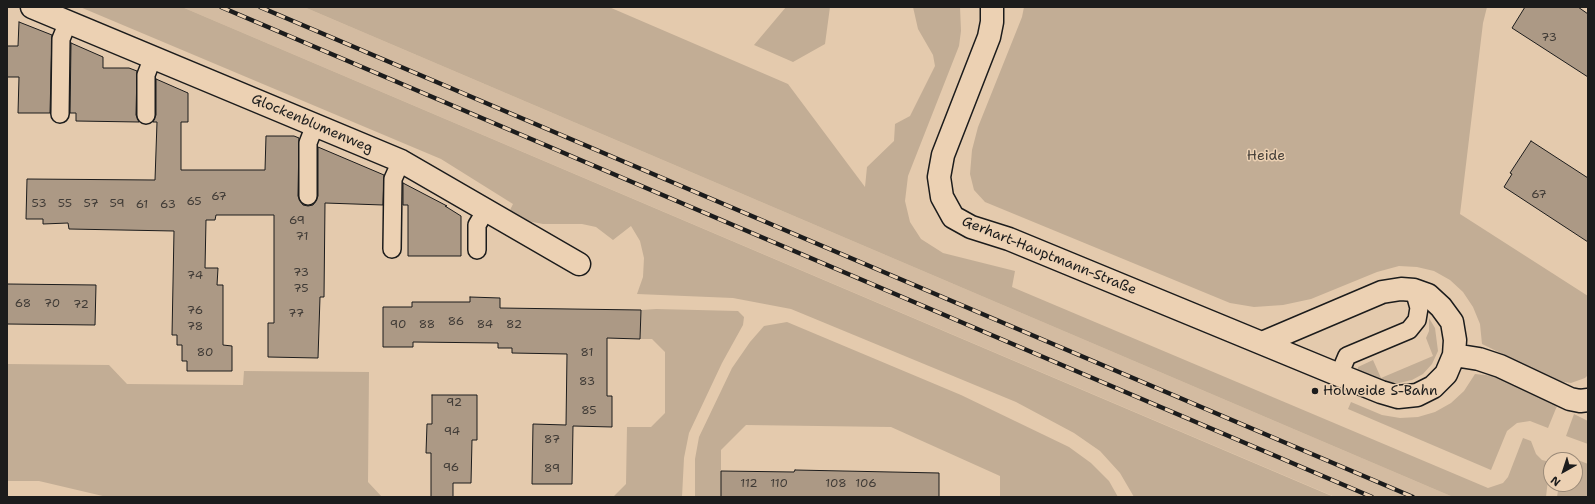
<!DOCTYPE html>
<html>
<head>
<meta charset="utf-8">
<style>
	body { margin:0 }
	#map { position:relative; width:1595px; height:504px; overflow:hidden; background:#e4caad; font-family:"Shantell Sans",sans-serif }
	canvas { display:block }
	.frame { position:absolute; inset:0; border:8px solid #1c1c1c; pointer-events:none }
	.north { position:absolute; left:1543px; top:452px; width:40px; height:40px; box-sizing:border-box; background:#ecd1b3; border:1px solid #998977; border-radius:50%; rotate:219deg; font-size:11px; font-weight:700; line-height:16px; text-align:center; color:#1c1c1c }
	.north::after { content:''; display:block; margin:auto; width:14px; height:18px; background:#1c1c1c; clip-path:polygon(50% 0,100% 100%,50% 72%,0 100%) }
</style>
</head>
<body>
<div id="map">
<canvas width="1595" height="504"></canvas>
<div class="frame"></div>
<div class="north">N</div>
</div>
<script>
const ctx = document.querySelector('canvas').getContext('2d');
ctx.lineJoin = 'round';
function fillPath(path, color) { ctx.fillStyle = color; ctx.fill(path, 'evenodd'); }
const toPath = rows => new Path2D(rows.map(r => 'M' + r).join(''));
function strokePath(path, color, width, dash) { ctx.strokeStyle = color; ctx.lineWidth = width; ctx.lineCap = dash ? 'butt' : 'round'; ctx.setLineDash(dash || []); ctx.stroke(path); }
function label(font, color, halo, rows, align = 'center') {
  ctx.font = font + ' "Shantell Sans",sans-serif'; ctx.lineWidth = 3; ctx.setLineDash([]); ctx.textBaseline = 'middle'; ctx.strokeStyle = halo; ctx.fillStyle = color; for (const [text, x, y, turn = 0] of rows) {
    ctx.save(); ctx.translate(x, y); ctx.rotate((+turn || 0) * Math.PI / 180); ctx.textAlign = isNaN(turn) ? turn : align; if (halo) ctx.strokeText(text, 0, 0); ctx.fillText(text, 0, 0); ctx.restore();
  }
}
const built = toPath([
	[182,7,304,7,1453,497,1335,497]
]);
const green = toPath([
	[80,7,182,7,1334,497,1134,497,1120,473,1100,451,1074,433,1016,402,791,309,733,298,637,294,643,277,644,258,640,241,631,226,613,240,596,227,582,224,543,224,522,220,508,214,513,204,441,159],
	[304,7,609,7,788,84,865,187,867,167,894,141,895,124,910,116,935,66,933,55,918,29,913,7,960,7,961,31,959,46,908,176,905,201,910,222,921,239,943,253,1015,271,1012,287,1488,488,1503,483,1508,477,1523,438,1531,441,1536,454,1542,460,1550,462,1546,497,1453,497],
	[786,7,830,7,825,44,793,62,754,45],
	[1024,7,1487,7,1483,23,1460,214,1588,296,1588,375,1585,378,1571,383,1558,381,1482,344,1480,324,1473,307,1463,292,1450,280,1434,271,1417,267,1399,266,1377,272,1311,299,1283,305,1254,307,1230,303,985,202,974,190,970,174,972,150,978,127,1022,17],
	[656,309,738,311,744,317,743,325,722,363,689,433,684,458,682,497,613,497,626,484,627,427,651,427,665,413,665,352,652,339,640,339,641,310],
	[1429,318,1435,328,1438,351,1432,364,1423,374,1412,380,1399,383,1385,382,1357,372,1358,367,1373,360,1381,378,1433,356,1426,338,1429,331],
	[787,322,961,395,1069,447,1091,463,1109,481,1118,497,1000,497,1000,476,891,427,746,425,721,450,721,497,695,497,695,459,699,437,732,368,750,342,764,326],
	[7,364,109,365,127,384,243,385,244,371,369,372,368,482,382,497,107,497,39,481,7,481],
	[1475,374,1495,376,1557,406,1548,428,1530,421,1517,423,1507,431,1491,470,1348,409,1351,402,1382,415,1400,418,1418,417,1435,412,1451,403,1464,391],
	[1574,414,1588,421,1588,444,1566,436],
	[1568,456,1588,464,1588,497,1557,497,1559,484,1575,484,1575,460,1562,460]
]);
const building = toPath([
	[1525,7,1578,7,1588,14,1588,77,1512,28,1525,7],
	[19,22,52,35,50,113,18,113,19,77,7,77,7,46,18,46,19,22],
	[71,43,103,57,103,68,129,68,137,71,136,115,139,122,76,121,76,113,70,113,71,43],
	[156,79,188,93,188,122,181,122,181,170,265,170,266,136,294,136,299,138,298,196,300,201,303,205,308,206,313,205,316,201,318,196,318,147,384,175,383,205,325,203,324,297,320,297,318,358,268,357,268,323,274,323,274,215,216,215,215,220,206,220,205,268,218,268,217,285,223,285,223,345,232,346,232,371,187,371,187,361,182,361,182,345,177,345,177,335,172,335,174,231,69,229,68,223,43,224,43,219,26,219,27,179,155,180,157,122,153,122,156,115,156,79],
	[1531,141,1588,178,1588,242,1504,187,1512,174,1510,173,1531,141],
	[403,183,447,206,445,206,461,216,461,256,408,256,408,205,403,205,403,183],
	[7,284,96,285,95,325,7,324,7,284],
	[470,297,500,298,500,308,641,310,640,339,607,338,607,396,612,396,612,427,573,426,572,484,532,484,533,424,566,425,567,354,512,353,512,348,498,348,498,343,413,342,413,347,383,347,383,307,412,307,412,302,470,302,470,297],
	[432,395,477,395,477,440,472,440,471,483,453,483,453,497,431,497,431,453,426,453,427,424,432,424,432,395],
	[795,470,939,473,939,497,721,497,721,471,794,472,795,470]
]);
const lane = toPath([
	[60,114,61,39,68,22],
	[146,115,146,75,153,57],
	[308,196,308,143,315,125],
	[392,249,393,179,401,161],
	[477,250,477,225,486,210],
	[1339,375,1347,356,1409,330,1417,320,1419,308,1414,290]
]);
const street = toPath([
	[32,7,401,161,579,264],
	[992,7,992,22,989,37,943,155,939,177,942,197,953,217,971,227,1009,239,1339,375,1381,392,1398,397,1417,395,1433,387,1446,374,1454,355,1455,340,1452,322,1441,307,1428,295,1414,290,1401,289,1382,292,1262,343],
	[1454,355,1479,359,1500,366,1570,399,1580,401,1588,400]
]);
const rail = toPath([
	[221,7,1372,497],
	[260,7,1413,497]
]);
const markers = [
	[1315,391,4,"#1c1c1c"]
];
const numberNames = [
	["73",1549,38],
	["67",1539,195],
	["67",219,197],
	["65",194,202],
	["53",39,204],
	["55",65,204],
	["57",91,204],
	["59",117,204],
	["61",142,205],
	["63",168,205],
	["69",297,221],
	["71",302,237],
	["73",301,273],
	["74",195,276],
	["75",301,289],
	["68",23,304],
	["70",52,304],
	["72",81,305],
	["76",195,311],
	["77",296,314],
	["86",456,322],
	["90",398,325],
	["88",427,325],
	["84",485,325],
	["82",514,325],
	["78",195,327],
	["80",205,353],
	["81",587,353],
	["83",587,382],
	["92",454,403],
	["85",589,411],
	["94",452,432],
	["87",552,440],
	["96",451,468],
	["89",552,469],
	["112",749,484],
	["110",779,484],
	["108",836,484],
	["106",866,484]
];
const streetNames = [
	["Glockenblumenweg",312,124,23],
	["Gerhart-Hauptmann-Straße",1049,256,22]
];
const parkNames = [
	["Heide",1266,156]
];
const poiNames = [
	["Holweide S-Bahn",1323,391]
];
fillPath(built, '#d3bba1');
fillPath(green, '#c2ad95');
fillPath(building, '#ac9985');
strokePath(building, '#1c1c1c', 1);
strokePath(lane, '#1c1c1c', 20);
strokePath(street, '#1c1c1c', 25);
strokePath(lane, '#ecd1b3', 17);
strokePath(street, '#ecd1b3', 22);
strokePath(rail, '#1c1c1c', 4.5);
strokePath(rail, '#ecd1b3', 3, [9]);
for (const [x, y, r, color] of markers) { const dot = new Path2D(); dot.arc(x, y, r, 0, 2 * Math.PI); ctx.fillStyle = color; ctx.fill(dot); strokePath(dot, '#ecd1b3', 1.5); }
label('12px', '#403b36', null, numberNames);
label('14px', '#1c1c1c', '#ecd1b3', streetNames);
label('14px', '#46403a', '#ecd1b3', parkNames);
label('14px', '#1c1c1c', '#ecd1b3', poiNames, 'left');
</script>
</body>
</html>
